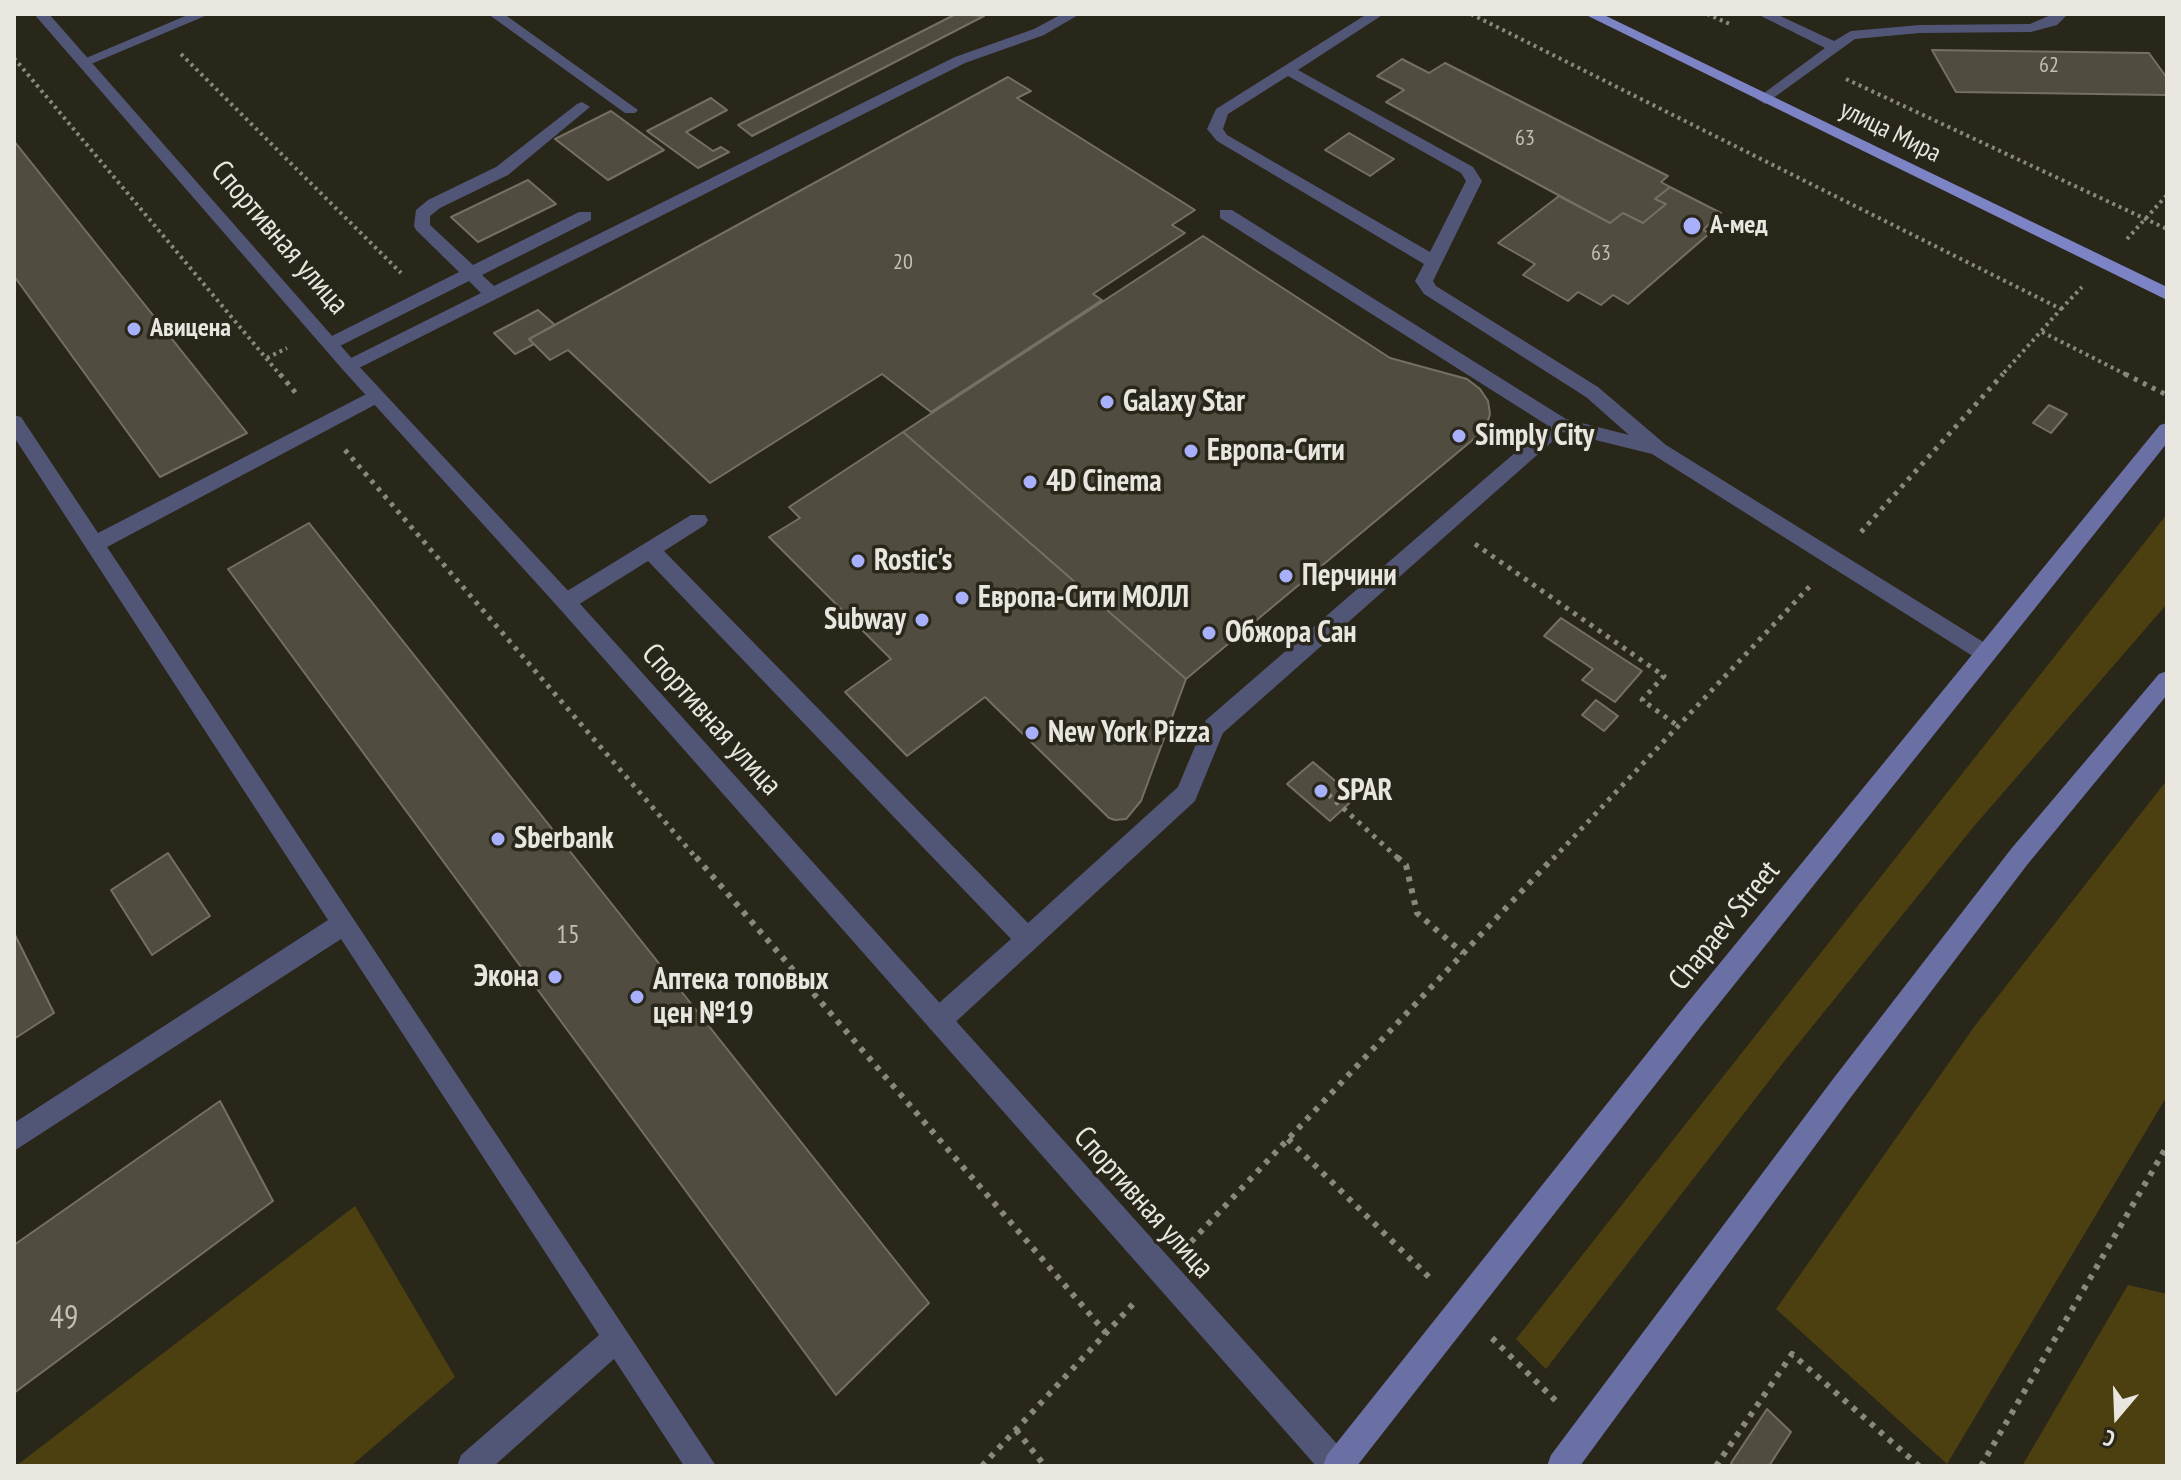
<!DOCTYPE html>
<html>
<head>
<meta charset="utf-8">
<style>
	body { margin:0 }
	#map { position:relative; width:2181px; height:1480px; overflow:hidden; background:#29261a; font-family:"PT Sans Narrow",sans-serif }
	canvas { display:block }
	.frame { position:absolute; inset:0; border:16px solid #e8e6df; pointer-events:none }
	.north { position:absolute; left:2077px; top:1376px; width:80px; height:80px; -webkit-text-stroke:6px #29261a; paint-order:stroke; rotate:199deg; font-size:22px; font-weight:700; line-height:32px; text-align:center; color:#e8e6df }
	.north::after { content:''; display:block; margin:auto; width:28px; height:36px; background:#e8e6df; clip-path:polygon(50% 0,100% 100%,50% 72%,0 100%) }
</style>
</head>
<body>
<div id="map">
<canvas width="2181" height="1480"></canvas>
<div class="frame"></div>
<div class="north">С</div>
</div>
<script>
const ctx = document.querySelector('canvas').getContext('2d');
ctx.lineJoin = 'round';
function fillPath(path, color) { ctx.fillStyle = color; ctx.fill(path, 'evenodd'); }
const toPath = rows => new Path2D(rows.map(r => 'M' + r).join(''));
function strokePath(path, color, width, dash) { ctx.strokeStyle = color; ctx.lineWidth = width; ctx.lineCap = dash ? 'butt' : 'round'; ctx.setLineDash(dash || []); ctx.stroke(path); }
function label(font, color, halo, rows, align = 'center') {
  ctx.font = font + ' "PT Sans Narrow",sans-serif'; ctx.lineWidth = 7; ctx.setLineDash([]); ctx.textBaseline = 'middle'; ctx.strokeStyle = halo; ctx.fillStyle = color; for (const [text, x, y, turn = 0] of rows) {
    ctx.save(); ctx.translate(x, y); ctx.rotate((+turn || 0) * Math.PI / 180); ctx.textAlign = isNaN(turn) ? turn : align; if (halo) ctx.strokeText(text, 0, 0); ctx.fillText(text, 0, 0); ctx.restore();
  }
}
const green = toPath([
	[2167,514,2167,604,1975,825,1786,1059,1546,1369,1516,1339],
	[2167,780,2167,1096,1947,1464,1776,1309,1974,1027],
	[355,1206,455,1377,351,1466,16,1466],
	[2128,1285,2167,1294,2167,1466,2022,1466]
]);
const building = toPath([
	[956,14,984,16,752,136,738,125,956,14],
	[1932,50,2149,53,2167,78,2167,95,1956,92,1932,50],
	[1402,59,1429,73,1445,63,1668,176,1661,182,1670,187,1655,199,1666,204,1643,223,1623,213,1610,223,1386,102,1404,90,1377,76,1402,59],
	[1008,77,1031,91,1017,98,1195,210,1172,225,1185,233,1093,294,1102,300,931,412,882,374,710,483,568,350,550,360,529,339,1008,77],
	[711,98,727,110,686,132,713,151,721,147,729,152,698,168,647,131,711,98],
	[611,111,664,150,608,180,555,139,611,111],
	[1349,133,1394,159,1370,176,1325,150,1349,133],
	[14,141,247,433,160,477,14,276,14,141],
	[528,180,556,204,478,242,451,217,528,180],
	[1670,187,1721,213,1703,230,1710,233,1628,304,1613,295,1601,305,1578,292,1568,301,1523,275,1535,264,1498,243,1559,196,1610,223,1623,213,1643,223,1666,204,1655,199,1670,187],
	[1203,236,1390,358,1467,379,1480,389,1488,401,1490,414,1486,427,1475,438,1186,679,903,432,1203,236],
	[538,310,555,325,529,339,534,344,515,354,494,333,538,310],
	[2049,405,2067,414,2051,433,2033,423,2049,405],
	[903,432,1186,679,1141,801,1126,819,1115,820,1109,818,985,697,907,756,845,692,891,659,769,537,800,518,789,507,903,432],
	[309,523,929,1303,836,1395,228,569,309,523],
	[1561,618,1642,671,1615,702,1582,680,1593,669,1544,636,1561,618],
	[1596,700,1618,716,1604,731,1582,715,1596,700],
	[1313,762,1355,798,1330,821,1287,784,1313,762],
	[168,853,210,916,152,955,111,890,168,853],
	[14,933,54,1013,14,1039,14,933],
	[220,1101,273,1201,14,1393,14,1245,220,1101],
	[1767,1409,1791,1432,1769,1466,1734,1466,1731,1463,1767,1409]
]);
const pathFar2 = toPath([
	[1471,14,2061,309,2001,376],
	[1707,14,1732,25],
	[181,54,401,273],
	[14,58,281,376],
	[1846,79,2167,229],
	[2127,239,2167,195],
	[2061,309,2082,287],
	[2042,332,2129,376],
	[267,358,287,348]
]);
const pathFar1 = toPath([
	[280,374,299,397],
	[2125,374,2167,395],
	[345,450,697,859],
	[1861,532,2003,374],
	[1475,544,1664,676,1642,700,1678,726],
	[1321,788,1399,859],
	[1553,859,1810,586]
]);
const path = toPath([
	[696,857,1106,1333],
	[1397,857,1406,865,1417,913,1463,953],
	[1288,1139,1433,1281],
	[1191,1242,1554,857],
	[1492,1338,1556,1401],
	[1016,1430,1045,1466],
	[982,1466,1135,1302],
	[1716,1466,1792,1354,1919,1466],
	[1981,1466,2167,1146]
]);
const service = toPath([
	[190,14,205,16,91,64,81,64,79,61,190,14],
	[488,14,504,14,638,110,635,113,625,113,488,14],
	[1062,14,1080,14,1044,35,965,63,355,370,349,372,340,366,343,362,481,293,469,281,336,348,330,350,321,344,324,340,459,272,416,230,414,226,416,210,428,200,496,167,577,104,582,102,590,107,508,175,440,208,430,216,430,225,473,265,579,212,591,212,591,220,482,275,494,286,955,57,1034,29,1062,14],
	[1367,14,1384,14,1298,70,1473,167,1482,181,1433,281,1436,286,1598,387,1666,445,1993,648,1997,654,1993,660,1986,663,1979,660,1652,454,1563,432,1223,733,1195,801,948,1029,939,1032,930,1029,926,1020,930,1011,1011,939,648,561,573,608,566,610,559,608,556,602,559,596,691,515,705,515,708,520,705,525,664,551,1028,923,1178,787,1206,720,1547,425,1220,218,1220,210,1232,210,1566,419,1629,435,1586,397,1424,294,1415,281,1424,264,1217,141,1207,129,1216,109,1367,14],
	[1288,76,1461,173,1466,181,1430,252,1227,135,1223,129,1228,114,1288,76],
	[1757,14,1776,14,1834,41,1851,31,1920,25,2030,24,2053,14,2068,14,2057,25,2031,32,1920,33,1855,39,1765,104,1757,99,1760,96,1825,48,1757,14],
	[376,389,385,396,382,401,107,547,716,1466,684,1466,614,1359,494,1466,457,1466,461,1455,599,1335,341,939,14,1151,14,1123,328,920,14,437,14,415,21,417,98,533,376,389]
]);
const tertiary = toPath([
	[34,14,49,14,355,362,573,596,1347,1455,1351,1466,1316,1466,559,608,343,370,34,14]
]);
const secondary = toPath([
	[2167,423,2167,443,1702,1025,1357,1466,1323,1466,1327,1455,1684,1007,2160,425,2167,423],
	[2167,671,2167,695,2027,865,1851,1097,1580,1466,1547,1466,1551,1455,1833,1079,2011,849,2159,674,2167,671]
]);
const primary = toPath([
	[1584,14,1602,14,2167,287,2167,300,1584,14]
]);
const markers = [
	[1692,226,10,"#a8b0fc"],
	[134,329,8,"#a8b0fc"],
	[1107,402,8,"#a8b0fc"],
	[1459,436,8,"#a8b0fc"],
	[1191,451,8,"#a8b0fc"],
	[1030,482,8,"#a8b0fc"],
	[858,561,8,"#a8b0fc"],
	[1286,576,8,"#a8b0fc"],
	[962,598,8,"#a8b0fc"],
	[922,620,8,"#a8b0fc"],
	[1209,633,8,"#a8b0fc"],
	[1032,733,8,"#a8b0fc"],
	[1321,791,8,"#a8b0fc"],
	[498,839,8,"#a8b0fc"],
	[555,977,8,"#a8b0fc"],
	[637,997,8,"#a8b0fc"]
];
const farNumbernames = [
	["62",2049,66],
	["63",1525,139],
	["63",1601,254],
	["20",903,263]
];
const farStreetnames = [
	["улица Мира",1890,132,26]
];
const farPoinames = [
	["А-мед",1710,226],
	["Авицена",150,329]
];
const numberNames = [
	["15",568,936]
];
const streetNames = [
	["Спортивная улица",279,238,49],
	["Спортивная улица",711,720,48],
	["Chapaev Street",1725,926,-51],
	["Спортивная улица",1143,1203,48]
];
const poiNames = [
	["Galaxy Star",1123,402],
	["Simply City",1475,436],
	["Европа-Сити",1207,451],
	["4D Cinema",1046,482],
	["Rostic's",874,561],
	["Перчини",1302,576],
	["Европа-Сити МОЛЛ",978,598],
	["Subway",906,620,"right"],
	["Обжора Сан",1225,633],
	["New York Pizza",1048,733],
	["SPAR",1337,791],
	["Sberbank",514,839],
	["Экона",539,977,"right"],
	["Аптека топовых",653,980],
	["цен №19",653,1014]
];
const nearNumbernames = [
	["49",64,1319]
];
fillPath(green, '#4c4011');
fillPath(building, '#504c40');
strokePath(building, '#747063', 2);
strokePath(pathFar2, '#8a877e', 4, [3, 4]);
strokePath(pathFar1, '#8a877e', 5, [4, 6]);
strokePath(path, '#8a877e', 6, [5, 7]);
fillPath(service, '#525676');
fillPath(tertiary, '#525676');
fillPath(secondary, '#6a70a3');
fillPath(primary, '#7d84c5');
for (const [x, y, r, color] of markers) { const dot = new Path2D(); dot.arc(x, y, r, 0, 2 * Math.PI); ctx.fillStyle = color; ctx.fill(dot); strokePath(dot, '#29261a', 3); }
label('22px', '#c2c0b7', null, farNumbernames);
label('26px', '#e8e6df', '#29261a', farStreetnames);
label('bold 26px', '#e8e6df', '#29261a', farPoinames, 'left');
label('26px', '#c2c0b7', null, numberNames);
label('30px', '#e8e6df', '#29261a', streetNames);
label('bold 30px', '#e8e6df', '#29261a', poiNames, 'left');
label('32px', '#c2c0b7', null, nearNumbernames);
</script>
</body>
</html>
